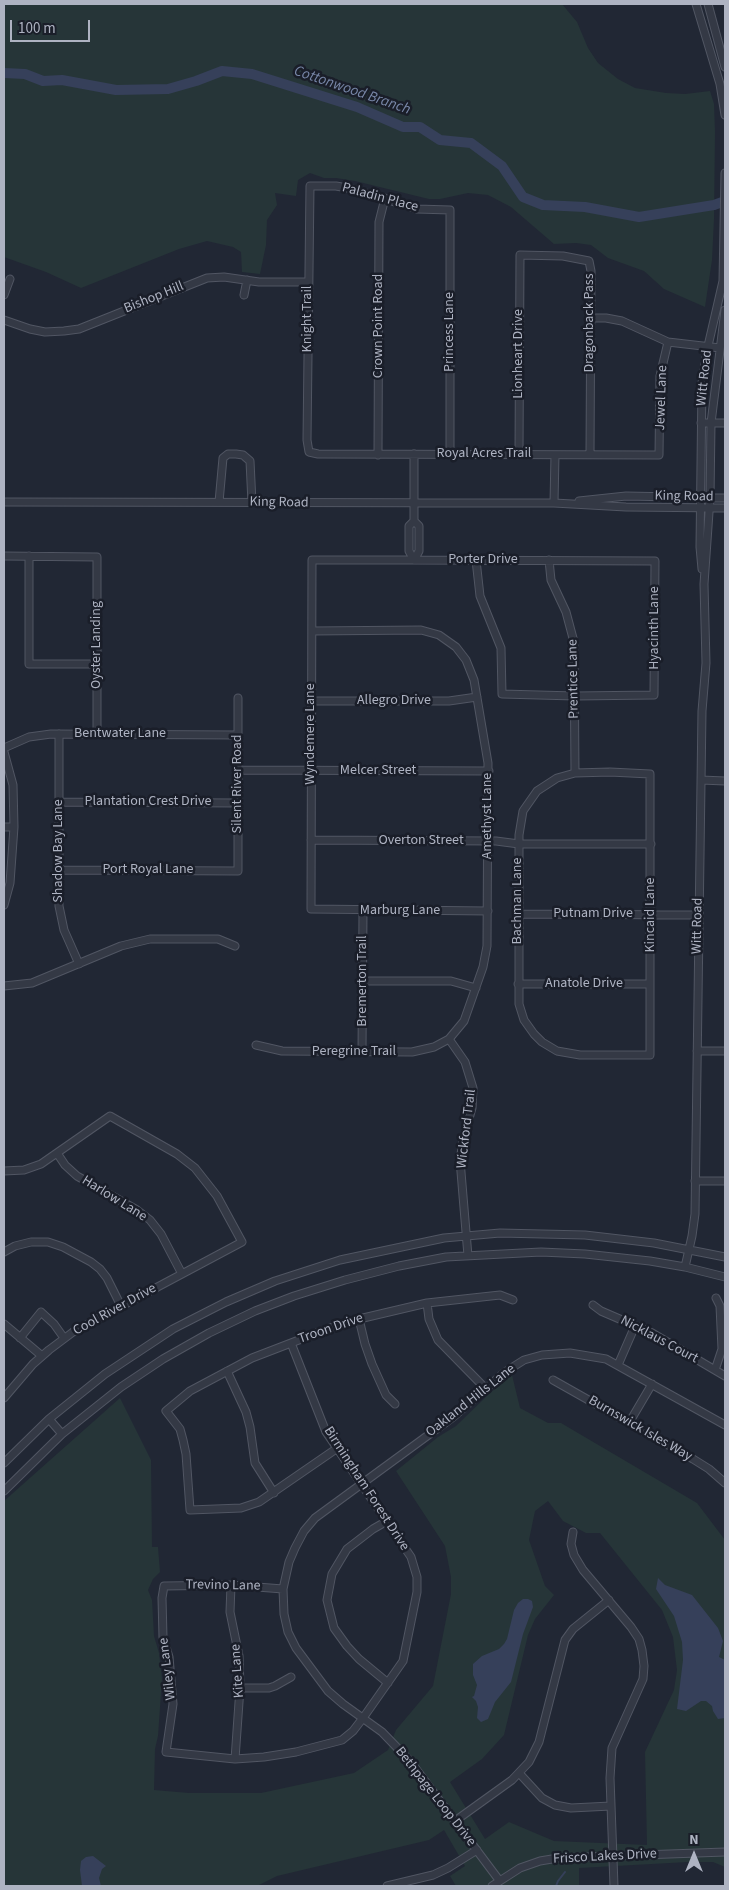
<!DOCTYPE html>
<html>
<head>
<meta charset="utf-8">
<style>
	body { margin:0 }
	#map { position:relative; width:729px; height:1890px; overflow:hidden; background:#212734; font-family:"Source Sans 3",sans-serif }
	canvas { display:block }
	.frame { position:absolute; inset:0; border:5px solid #aeb3c2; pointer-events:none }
	.north { position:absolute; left:669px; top:1830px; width:50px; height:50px; -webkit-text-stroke:4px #1a1e29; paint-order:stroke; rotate:0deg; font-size:14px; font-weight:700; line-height:20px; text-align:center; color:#aeb3c2 }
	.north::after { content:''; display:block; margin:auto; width:18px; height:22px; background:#aeb3c2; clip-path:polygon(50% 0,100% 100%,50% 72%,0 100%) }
	.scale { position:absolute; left:10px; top:20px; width:80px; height:22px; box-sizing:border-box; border:2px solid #aeb3c2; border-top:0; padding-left:6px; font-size:15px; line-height:18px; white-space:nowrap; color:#aeb3c2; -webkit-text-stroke:4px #1a1e29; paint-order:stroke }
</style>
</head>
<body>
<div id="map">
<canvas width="729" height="1890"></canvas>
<div class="frame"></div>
<div class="north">N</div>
<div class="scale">100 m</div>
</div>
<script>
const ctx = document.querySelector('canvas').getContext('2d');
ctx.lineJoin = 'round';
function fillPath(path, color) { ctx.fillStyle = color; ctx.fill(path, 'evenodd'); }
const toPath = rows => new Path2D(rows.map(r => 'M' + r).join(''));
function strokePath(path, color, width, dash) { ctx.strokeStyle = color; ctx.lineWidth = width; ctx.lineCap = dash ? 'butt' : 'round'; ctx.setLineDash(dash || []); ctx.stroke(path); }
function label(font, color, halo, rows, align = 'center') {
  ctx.font = font + ' "Source Sans 3",sans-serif'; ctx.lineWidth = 5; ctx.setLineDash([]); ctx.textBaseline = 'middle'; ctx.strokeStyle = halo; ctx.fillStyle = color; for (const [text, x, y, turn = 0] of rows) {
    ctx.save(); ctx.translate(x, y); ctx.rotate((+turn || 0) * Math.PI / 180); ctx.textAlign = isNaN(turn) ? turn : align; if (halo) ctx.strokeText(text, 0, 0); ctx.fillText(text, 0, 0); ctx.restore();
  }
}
const green = toPath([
	[4,4,562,4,577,22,588,48,598,63,618,79,635,88,666,93,685,94,710,91,714,104,715,132,714,219,712,260,705,307,664,289,644,271,608,258,591,245,576,243,554,244,511,207,488,195,468,193,440,199,429,199,355,181,336,178,324,178,310,173,298,180,296,196,275,193,277,205,267,220,266,245,260,274,242,272,241,252,233,247,207,241,179,249,81,288,46,272,4,257],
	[512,1375,520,1408,548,1423,561,1423,697,1503,725,1540,725,1867,713,1862,688,1862,579,1868,579,1886,456,1886,450,1876,465,1866,444,1830,429,1840,277,1876,257,1886,4,1886,4,1501,120,1398,151,1460,152,1547,158,1547,160,1572,153,1579,148,1590,152,1600,154,1636,159,1653,162,1679,158,1736,155,1749,154,1790,189,1793,261,1793,354,1773,388,1750,396,1730,433,1686,451,1594,451,1577,445,1546,396,1471,438,1437,456,1426,490,1393],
	[548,1501,563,1521,586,1533,600,1533,662,1610,673,1637,677,1670,674,1690,645,1752,647,1845,554,1841,509,1822,485,1839,450,1782,482,1759,504,1735,528,1635,535,1619,554,1595,545,1586,529,1540,535,1511]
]);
const water = toPath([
	[658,1578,665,1585,692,1595,718,1628,723,1641,719,1657,725,1660,725,1718,718,1719,713,1711,712,1706,706,1701,701,1701,686,1711,677,1709,683,1660,682,1642,674,1616,656,1589],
	[523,1599,528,1599,532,1601,533,1607,523,1634,511,1682,495,1702,488,1719,481,1722,477,1718,478,1707,476,1701,472,1697,474,1696,477,1685,473,1675,473,1664,482,1656,499,1649,504,1644,507,1639,514,1610,518,1603],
	[93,1856,106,1866,102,1869,99,1878,101,1886,82,1886,80,1870,81,1861,86,1857]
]);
const stream = toPath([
	[556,1886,558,1881,565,1872]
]);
const river = toPath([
	[4,73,25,74,43,81,62,80,116,90,168,89,196,81,222,71,252,74,357,107,403,127,420,127,440,140,471,143,502,166,523,197,543,205,585,207,639,217,714,205,725,201]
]);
const minor = toPath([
	[696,4,720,84,725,115],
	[708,4,725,67],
	[4,295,10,279],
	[244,295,247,280],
	[590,318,606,318,622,321,668,342,720,348],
	[4,320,30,329,45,332,64,331,79,329,207,278,224,277,259,282,308,282],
	[701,423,725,423],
	[450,454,450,210,417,209,353,189,336,186,310,186,307,440,309,452,318,454,659,455,660,376,668,342],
	[519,454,520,255,563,256,589,261,591,271,590,455],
	[378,455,379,222,385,198],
	[579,501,626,496,725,498],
	[4,502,554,503,626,507,725,508],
	[219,502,223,458,228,454,236,454,243,455,250,461,252,503],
	[554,503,555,455],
	[4,556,97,557,97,734],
	[29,556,29,664,97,664],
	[414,560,419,551,419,526,414,521,414,454],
	[414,560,409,551,409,526,414,521],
	[476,560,480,596,501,648,502,694,575,696,654,695,655,561,414,560,312,560,311,909,488,911],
	[549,560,551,580,566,612,574,642,575,773],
	[702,569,700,547,702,383,708,346,723,281,725,173],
	[311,701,449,701,477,697],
	[59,734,59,906,64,930,79,964],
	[4,748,29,737,51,734,238,735],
	[4,752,13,785,14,827,10,883,4,905],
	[238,770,489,771],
	[610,772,650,774,650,1055,580,1055,557,1051,542,1042,534,1034,524,1020,519,1004,519,835,523,811,537,791,557,778,575,773,610,772],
	[701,780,725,781],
	[59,802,238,803],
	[4,827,14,827],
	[311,840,496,841,519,844,651,844],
	[59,870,238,871,238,698],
	[518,914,698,915],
	[363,981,451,981,476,988],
	[518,984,650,984],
	[4,986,32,983,121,946,150,939,218,939,235,946],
	[449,1039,465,1062,473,1088,472,1108,464,1136,460,1160,468,1256],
	[256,1045,282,1051,412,1052,434,1047,449,1039,464,1021,483,967,487,946,488,763,474,680,466,660,456,647,439,635,421,630,312,631],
	[697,1051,725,1051],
	[362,1052,363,911],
	[57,1153,65,1165,77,1176,137,1210,150,1220,161,1234,182,1274],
	[4,1171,24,1170,41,1164,110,1116,177,1154,195,1168,217,1196,242,1242,73,1332,49,1350,33,1364,4,1398],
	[695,1181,725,1181],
	[4,1252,15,1246,31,1242,48,1242,63,1247,91,1262,100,1269,107,1278,121,1306],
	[685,1267,692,1236,695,1214,702,711,706,663,704,584,710,498,711,423,725,310],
	[427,1303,429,1319,438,1340,485,1388],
	[593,1305,601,1311,652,1333,725,1376],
	[359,1319,365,1344,372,1364,386,1395,395,1404],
	[4,1324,42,1356],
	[20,1338,41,1312,54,1324,64,1338],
	[618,1365,635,1326],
	[715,1370,722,1349,720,1306,716,1298],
	[227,1371,246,1412,250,1427,255,1463,274,1493],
	[553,1380,693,1459,709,1469,725,1483],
	[49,1419,62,1434],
	[629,1423,652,1384],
	[336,1449,259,1502,241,1508,190,1510,186,1454,183,1440,180,1429,166,1411,190,1391,252,1358,330,1328,359,1319,427,1303,500,1295,513,1300],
	[4,1463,49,1419,105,1374,173,1329,226,1302,275,1281,340,1260,444,1238,500,1233,585,1235,654,1243,725,1257],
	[4,1491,62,1434,121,1387,163,1359,209,1333,255,1311,294,1296,345,1280,399,1266,446,1257,541,1252,585,1254,650,1261,685,1267,725,1277],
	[387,1521,373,1529,347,1549,332,1574,327,1600,334,1628,347,1646,359,1659,388,1683],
	[573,1532,571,1544,574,1555,583,1570,631,1627,639,1639,642,1650,644,1666,643,1679,612,1748,610,1778,614,1886],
	[231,1585,230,1612,239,1656,240,1688,235,1759],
	[283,1589,231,1585,164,1586,162,1598,163,1637,169,1657,173,1704,166,1752,235,1759,264,1757,296,1752,342,1740,353,1731,363,1718,403,1661,417,1592,417,1577,411,1557,326,1432,291,1343],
	[240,1688,269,1688,275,1686,291,1677],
	[519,1773,542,1798,555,1805,571,1808,611,1806],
	[455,1821,512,1780,529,1762,539,1742,565,1640,573,1629,609,1600],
	[499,1880,410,1761,382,1732,343,1704,328,1691,296,1648,288,1632,284,1614,283,1589,289,1562,295,1548,304,1531,315,1518,453,1417,505,1372,524,1360,542,1355,570,1353,606,1359,725,1425],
	[387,1886,433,1875,448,1868,477,1850],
	[492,1886,520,1868,540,1861,558,1858,725,1852]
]);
const streetNames = [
	["Paladin Place",380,198,15],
	["Bishop Hill",154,298,-22],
	["Knight Trail",308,319,-90],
	["Dragonback Pass",590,323,-90],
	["Crown Point Road",379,326,-90],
	["Princess Lane",450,332,-90],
	["Lionheart Drive",519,354,-90],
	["Witt Road",705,378,-84],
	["Jewel Lane",662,398,-88],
	["Royal Acres Trail",484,454],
	["King Road",684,497,1],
	["King Road",279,503,1],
	["Porter Drive",483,560],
	["Hyacinth Lane",655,628,-90],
	["Oyster Landing",97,645,-90],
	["Prentice Lane",574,679,-91],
	["Allegro Drive",394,701],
	["Bentwater Lane",120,734],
	["Wyndemere Lane",311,734,-90],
	["Melcer Street",378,771],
	["Silent River Road",238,784,-90],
	["Plantation Crest Drive",148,802],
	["Amethyst Lane",488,816,-90],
	["Overton Street",421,841],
	["Shadow Bay Lane",59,851,-90],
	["Port Royal Lane",148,870],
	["Bachman Lane",518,901,-90],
	["Marburg Lane",400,911],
	["Putnam Drive",593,914],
	["Kincaid Lane",651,915,-90],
	["Witt Road",698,926,-89],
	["Bremerton Trail",363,981,-90],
	["Anatole Drive",584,984],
	["Peregrine Trail",354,1052],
	["Wickford Trail",467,1129,-83],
	["Harlow Lane",114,1199,32],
	["Cool River Drive",115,1310,-29],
	["Troon Drive",331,1329,-19],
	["Nicklaus Court",659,1340,28],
	["Oakland Hills Lane",471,1401,-38],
	["Burnswick Isles Way",640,1429,30],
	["Birmingham Forest Drive",366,1489,57],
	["Trevino Lane",223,1586,1],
	["Wiley Lane",168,1669,-97],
	["Kite Lane",238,1671,-94],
	["Bethpage Loop Drive",435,1797,52],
	["Frisco Lakes Drive",605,1857,-3]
];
const waterNames = [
	["Cottonwood Branch",352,91,19]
];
fillPath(green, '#263538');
fillPath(water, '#36405a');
strokePath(stream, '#36405a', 2);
strokePath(river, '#36405a', 10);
strokePath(minor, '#515663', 9);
strokePath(minor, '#343945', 7);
label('14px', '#aeb3c2', '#1a1e29', streetNames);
label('italic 15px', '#7887a8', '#1a1e29', waterNames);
</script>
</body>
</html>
